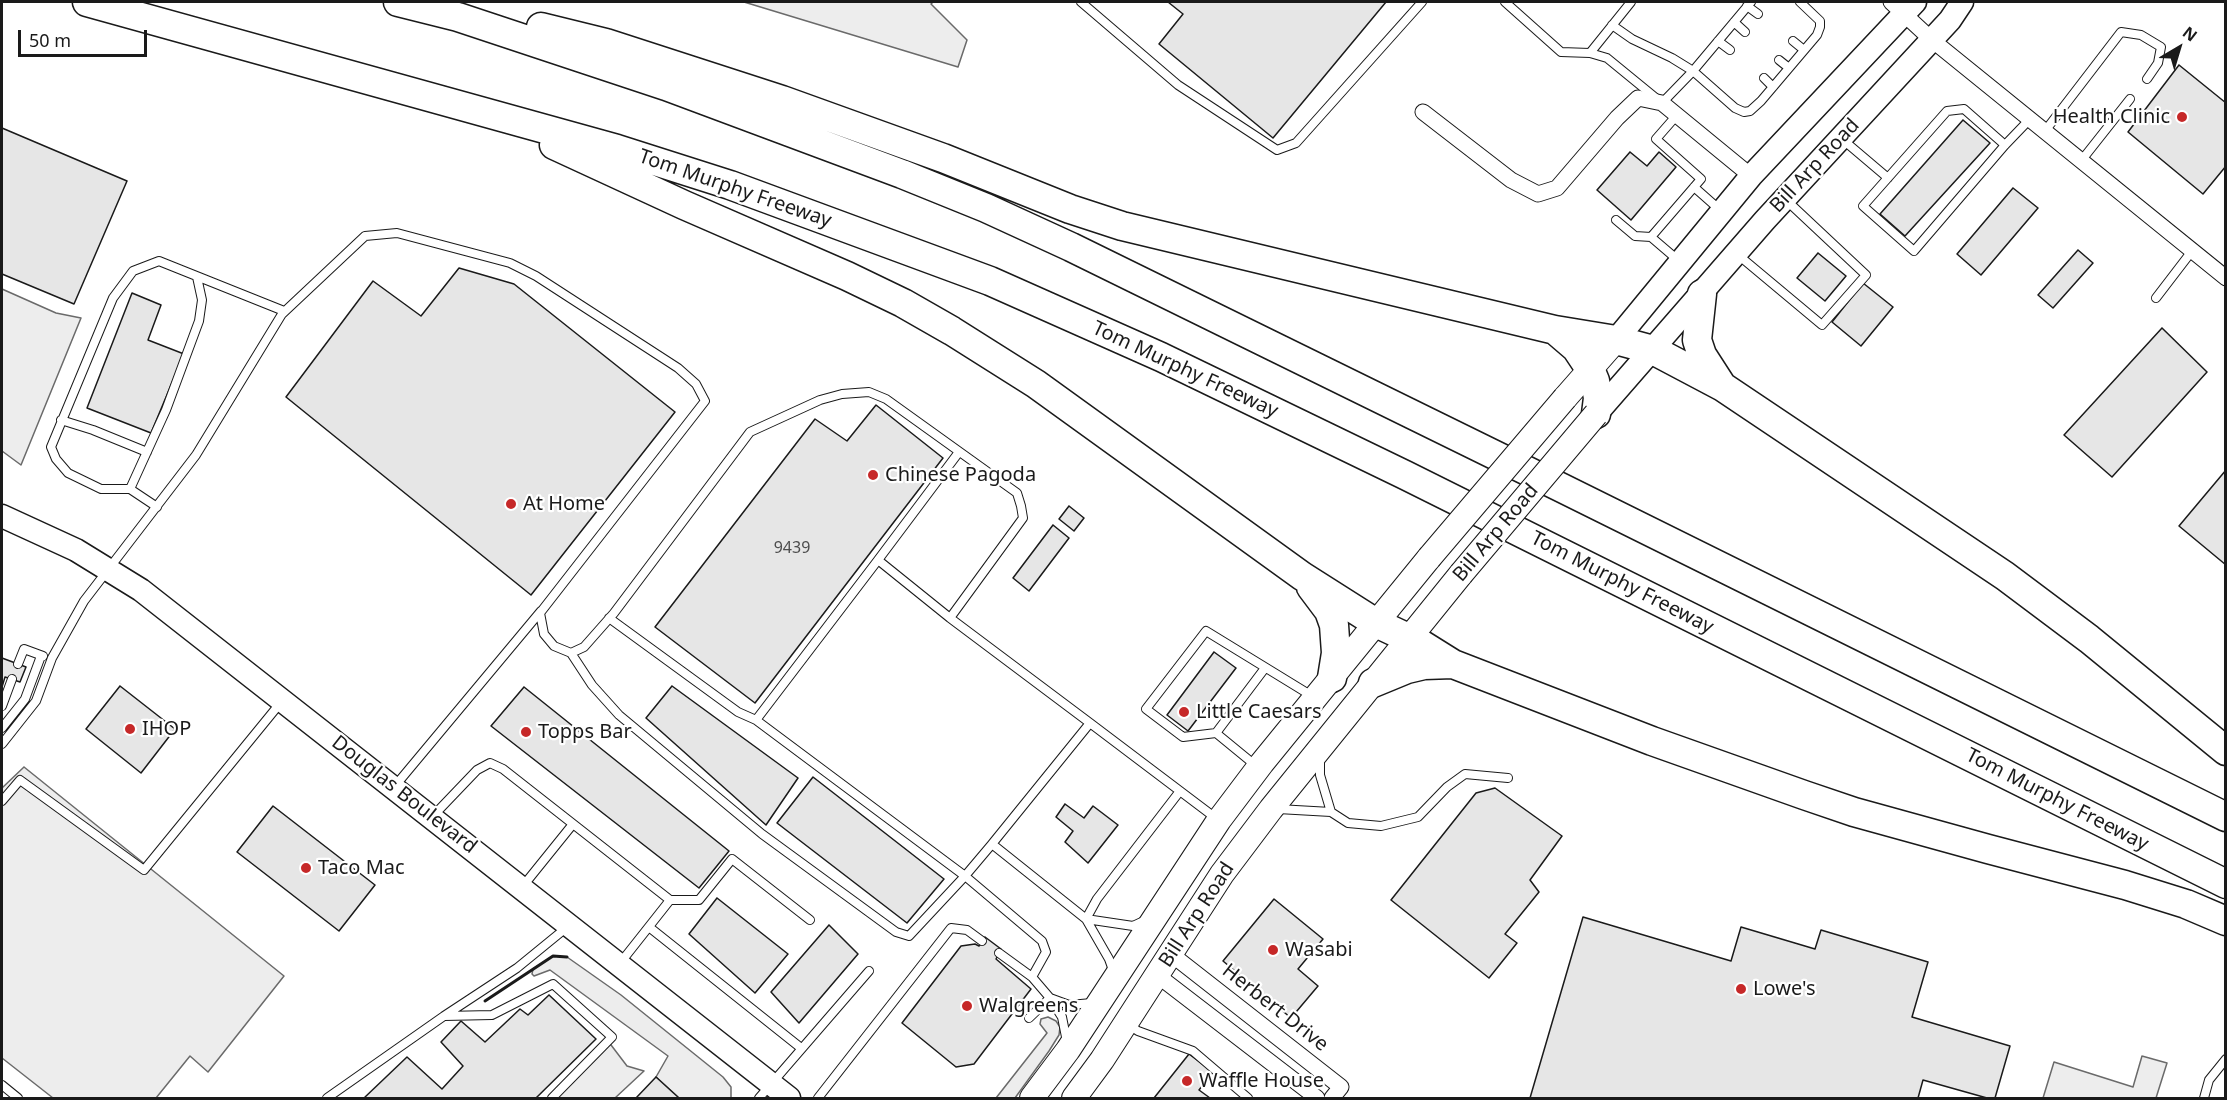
<!DOCTYPE html>
<html>
<head>
<meta charset="utf-8">
<style>
	body { margin:0 }
	#map { position:relative; width:2227px; height:1100px; overflow:hidden; background:#fff; font-family:"Noto Sans",sans-serif }
	canvas { display:block }
	.frame { position:absolute; inset:0; border:3px solid #1a1a1a; pointer-events:none }
	.north { position:absolute; left:2149px; top:18px; width:60px; height:60px; -webkit-text-stroke:4px #fff; paint-order:stroke; rotate:38deg; font-size:16px; font-weight:700; line-height:24px; text-align:center; color:#1a1a1a }
	.north::after { content:''; display:block; margin:auto; width:21px; height:27px; background:#1a1a1a; clip-path:polygon(50% 0,100% 100%,50% 72%,0 100%) }
	.scale { position:absolute; left:18px; top:30px; width:129px; height:27px; box-sizing:border-box; border:3px solid #1a1a1a; border-top:0; padding-left:8px; font-size:18px; line-height:21px; white-space:nowrap; color:#1a1a1a; -webkit-text-stroke:4px #fff; paint-order:stroke }
</style>
</head>
<body>
<div id="map">
<canvas width="2227" height="1100"></canvas>
<div class="frame"></div>
<div class="north">N</div>
<div class="scale">50 m</div>
</div>
<script>
const ctx = document.querySelector('canvas').getContext('2d');
ctx.lineJoin = 'round';
function fillPath(path, color) { ctx.fillStyle = color; ctx.fill(path, 'evenodd'); }
const toPath = rows => new Path2D(rows.map(r => 'M' + r).join(''));
function strokePath(path, color, width, dash) { ctx.strokeStyle = color; ctx.lineWidth = width; ctx.lineCap = dash ? 'butt' : 'round'; ctx.setLineDash(dash || []); ctx.stroke(path); }
function label(font, color, halo, rows, align = 'center') {
  ctx.font = font + ' "Noto Sans",sans-serif'; ctx.lineWidth = 4.5; ctx.setLineDash([]); ctx.textBaseline = 'middle'; ctx.strokeStyle = halo; ctx.fillStyle = color; for (const [text, x, y, turn = 0] of rows) {
    ctx.save(); ctx.translate(x, y); ctx.rotate((+turn || 0) * Math.PI / 180); ctx.textAlign = isNaN(turn) ? turn : align; if (halo) ctx.strokeText(text, 0, 0); ctx.fillText(text, 0, 0); ctx.restore();
  }
}
const built = toPath([
	[744,2,933,2,931,4,967,40,958,67,744,2],
	[2,289,56,313,81,318,21,465,2,451,2,289],
	[24,767,284,976,208,1072,190,1056,156,1098,53,1098,2,1058,2,788,24,767],
	[553,956,567,957,621,995,723,1077,731,1087,731,1098,679,1098,656,1077,668,1056,550,970,534,976,532,974,533,969,553,956],
	[1048,1017,1056,1021,1060,1027,1059,1035,1049,1051,1015,1098,996,1098,1047,1033,1040,1024,1041,1019,1048,1017],
	[608,1041,627,1066,644,1071,615,1098,552,1098,608,1041],
	[2142,1056,2167,1063,2156,1098,2043,1098,2054,1062,2133,1087,2142,1056]
]);
const building = toPath([
	[1168,2,1386,2,1273,138,1159,44,1183,14,1168,2],
	[2179,65,2226,103,2226,166,2203,194,2128,132,2179,65],
	[1963,120,1990,143,1905,236,1880,214,1963,120],
	[2,128,127,181,74,304,2,274,2,128],
	[1630,152,1647,166,1659,152,1676,167,1631,220,1597,190,1630,152],
	[2013,188,2038,208,1981,275,1957,254,2013,188],
	[2078,250,2093,263,2053,308,2038,295,2078,250],
	[1818,253,1846,276,1825,301,1797,278,1818,253],
	[459,268,514,284,675,412,531,595,286,397,373,281,421,316,459,268],
	[1863,283,1893,307,1861,346,1832,322,1863,283],
	[132,293,161,305,148,340,184,354,151,433,87,408,132,293],
	[2162,328,2207,372,2112,477,2064,435,2162,328],
	[876,405,943,458,755,703,655,627,815,419,847,441,876,405],
	[2226,470,2226,565,2179,526,2226,470],
	[1069,506,1084,518,1074,531,1059,519,1069,506],
	[1053,525,1069,538,1029,591,1013,578,1053,525],
	[1214,652,1236,668,1188,731,1167,715,1214,652],
	[2,658,26,667,20,682,5,677,2,687,2,658],
	[120,686,175,729,141,773,86,729,120,686],
	[672,686,798,778,766,825,646,718,672,686],
	[524,687,729,851,699,888,491,726,524,687],
	[813,777,944,879,907,923,777,823,813,777],
	[1495,788,1562,836,1530,880,1539,892,1505,934,1517,943,1489,978,1391,900,1476,793,1495,788],
	[1065,804,1084,818,1093,806,1118,825,1088,863,1065,842,1073,831,1056,817,1065,804],
	[273,806,375,885,339,931,237,852,273,806],
	[717,898,788,954,755,993,689,934,717,898],
	[1274,899,1323,939,1298,969,1318,986,1291,1018,1223,961,1274,899],
	[1583,917,1731,961,1741,927,1815,949,1821,930,1928,962,1912,1017,2010,1046,1995,1098,1987,1098,1923,1080,1918,1098,1530,1098,1583,917],
	[829,925,858,954,799,1023,771,992,829,925],
	[985,937,1001,949,996,959,1031,989,974,1064,956,1067,902,1023,961,946,975,944,979,946,985,937],
	[549,995,596,1039,536,1098,364,1098,407,1057,442,1089,463,1066,441,1042,461,1021,485,1042,520,1009,528,1015,549,995],
	[1189,1054,1213,1072,1199,1090,1210,1098,1154,1098,1189,1054],
	[656,1077,679,1098,636,1098,656,1077]
]);
const service = toPath([
	[1081,2,1178,85,1277,150,1296,143,1422,2],
	[1505,2,1561,52,1590,53,1607,58,1662,103,1693,71,1751,2],
	[1747,6,1758,14],
	[1734,22,1745,32],
	[1612,25,1632,39,1672,58,1693,71,1735,108,1744,112,1750,111,1761,101,1817,35,1820,27,1820,21,1800,2],
	[1718,41,1730,50],
	[1793,41,1804,50],
	[1590,53,1631,2],
	[1779,60,1789,68],
	[1764,78,1773,87],
	[2045,131,2121,32,2141,35,2161,47,2158,63,2147,79],
	[1842,139,1888,178],
	[2005,145,1964,109,1947,111,1863,206,1914,251,2005,145,2030,119],
	[2081,161,2130,99],
	[1694,187,1720,210],
	[1616,220,1635,236,1651,237,1701,179,1656,139,1677,115],
	[1651,237,1679,261],
	[1737,254,1822,325,1866,275,1785,199],
	[2156,298,2192,251],
	[61,420,93,430,147,452],
	[130,489,166,410,199,321,202,300,197,277],
	[157,507,130,489,101,489,68,473,56,459,51,447,113,298,133,271,159,261,284,311],
	[878,560,959,452],
	[571,653,592,685,619,715,762,834,896,932,909,936,965,876,756,720,738,712,609,618],
	[18,664,24,649,43,656],
	[1265,668,1216,733,1183,737,1146,709,1206,631,1312,696],
	[2,706,12,679],
	[756,720,878,560,950,618],
	[2,728,25,699,41,656],
	[1216,733,1255,765],
	[2,744,36,701,52,658,84,601,196,455,282,314,365,236,397,233,510,263,536,276,678,368,696,384,705,401,540,613,544,634,554,646,571,653,584,647,614,613,750,432,820,400,842,394,869,392,886,399,1017,493,1021,506,1023,518,950,618,1090,723],
	[395,786,541,611],
	[1180,791,1097,899,1086,919,992,844,1090,723,1217,819],
	[2,801,20,780,144,870,282,701],
	[1278,809,1331,812,1320,775,1320,758],
	[1331,812,1348,823,1381,826,1418,817,1447,787,1465,774,1508,778],
	[433,816,477,770,490,763,503,769,670,900,621,962],
	[992,844,965,876,1042,941,1046,952,1032,977],
	[523,886,573,824],
	[670,900,699,900,732,859,810,920],
	[649,927,801,1048],
	[999,953,1032,977,1050,998,1029,1018],
	[1114,973,1109,959,1086,919,1133,926,1146,920],
	[444,1016,517,968,566,928],
	[1129,1025,1138,1031,1193,1051,1248,1098],
	[1067,1042,1062,1017,1050,998,1069,1005,1092,1003],
	[2,1085,18,1098],
	[327,1098,444,1016,492,1015,553,984,612,1037,552,1098],
	[759,1098,869,971],
	[818,1098,951,928,967,930,982,941],
	[2204,1098,2209,1080,2226,1059]
]);
const minor = toPath([
	[1891,2,1932,40,2226,278],
	[1423,112,1511,180,1538,194,1557,188,1617,118,1638,98,1662,103,1751,176],
	[1171,954,1341,1087,1332,1098],
	[1157,975,1317,1098]
]);
const secondary = toPath([
	[1616,340,1751,176,1915,2],
	[1596,414,1765,220,1950,20,1962,2],
	[2,516,76,550,141,590,789,1098]
]);
const primary = toPath([
	[1565,398,1616,340],
	[1032,1098,1068,1050,1219,820,1262,763,1429,558],
	[1074,1098,1102,1060,1222,874,1271,809,1461,574]
]);
const motorway = toPath([
	[87,2,617,149,730,185,990,281,1161,357,1405,475,2226,884],
	[398,2,458,17,666,86,902,174,986,208,1071,247,1562,488,2226,817],
	[541,27,606,43,782,100,943,158,1070,209,1122,226,1555,330,1616,340,1653,350,1723,387,2005,576,2089,639,2226,751],
	[554,145,684,205,847,276,903,303,952,331,1036,384,1302,576,1376,623,1421,644,1453,664,1652,741,1804,795,1854,812,1988,849,2125,885,2186,904,2226,921],
	[1702,294,1697,340,1702,355,1722,386],
	[1555,330,1576,348,1590,369,1595,381,1598,398,1596,414],
	[1311,587,1329,611,1334,625,1336,653,1332,678],
	[1373,683,1407,669,1424,665,1453,664]
]);
const primaryBridge = toPath([
	[1429,558,1565,398],
	[1461,574,1596,414]
]);
const wall = toPath([
	[485,1001,553,956,567,957]
]);
const markers = [
	[2182,117,6,"#c62828"],
	[873,475,6,"#c62828"],
	[511,504,6,"#c62828"],
	[1184,712,6,"#c62828"],
	[130,729,6,"#c62828"],
	[526,732,6,"#c62828"],
	[306,868,6,"#c62828"],
	[1273,950,6,"#c62828"],
	[1741,989,6,"#c62828"],
	[967,1006,6,"#c62828"],
	[1187,1081,6,"#c62828"]
];
const numberNames = [
	["9439",792,548]
];
const poiNames = [
	["Health Clinic",2170,117,"right"],
	["Chinese Pagoda",885,475],
	["At Home",523,504],
	["Little Caesars",1196,712],
	["IHOP",142,729],
	["Topps Bar",538,732],
	["Taco Mac",318,868],
	["Wasabi",1285,950],
	["Lowe's",1753,989],
	["Walgreens",979,1006],
	["Waffle House",1199,1081]
];
const streetNames = [
	["Bill Arp Road",1815,166,-47],
	["Tom Murphy Freeway",735,189,19],
	["Tom Murphy Freeway",1185,370,25],
	["Bill Arp Road",1496,533,-50],
	["Tom Murphy Freeway",1622,583,27],
	["Douglas Boulevard",404,795,38],
	["Tom Murphy Freeway",2057,800,27],
	["Bill Arp Road",1197,915,-57],
	["Herbert Drive",1275,1008,38]
];
fillPath(built, '#ededed');
strokePath(built, '#6a6a6a', 1.5);
fillPath(building, '#e6e6e6');
strokePath(building, '#1a1a1a', 1.5);
strokePath(service, '#1a1a1a', 10);
strokePath(minor, '#1a1a1a', 17);
strokePath(secondary, '#1a1a1a', 25);
strokePath(primary, '#1a1a1a', 26);
strokePath(motorway, '#1a1a1a', 31);
strokePath(service, '#fff', 8);
strokePath(minor, '#fff', 15);
strokePath(secondary, '#fff', 22);
strokePath(primary, '#fff', 24);
strokePath(motorway, '#fff', 28);
strokePath(primaryBridge, '#1a1a1a', 26, []);
strokePath(primaryBridge, '#fff', 24);
strokePath(wall, '#1a1a1a', 3);
for (const [x, y, r, color] of markers) { const dot = new Path2D(); dot.arc(x, y, r, 0, 2 * Math.PI); ctx.fillStyle = color; ctx.fill(dot); strokePath(dot, '#fff', 2); }
label('16px', '#4d4d4d', null, numberNames);
label('20px', '#1a1a1a', '#fff', poiNames, 'left');
label('20px', '#1a1a1a', '#fff', streetNames);
</script>
</body>
</html>
